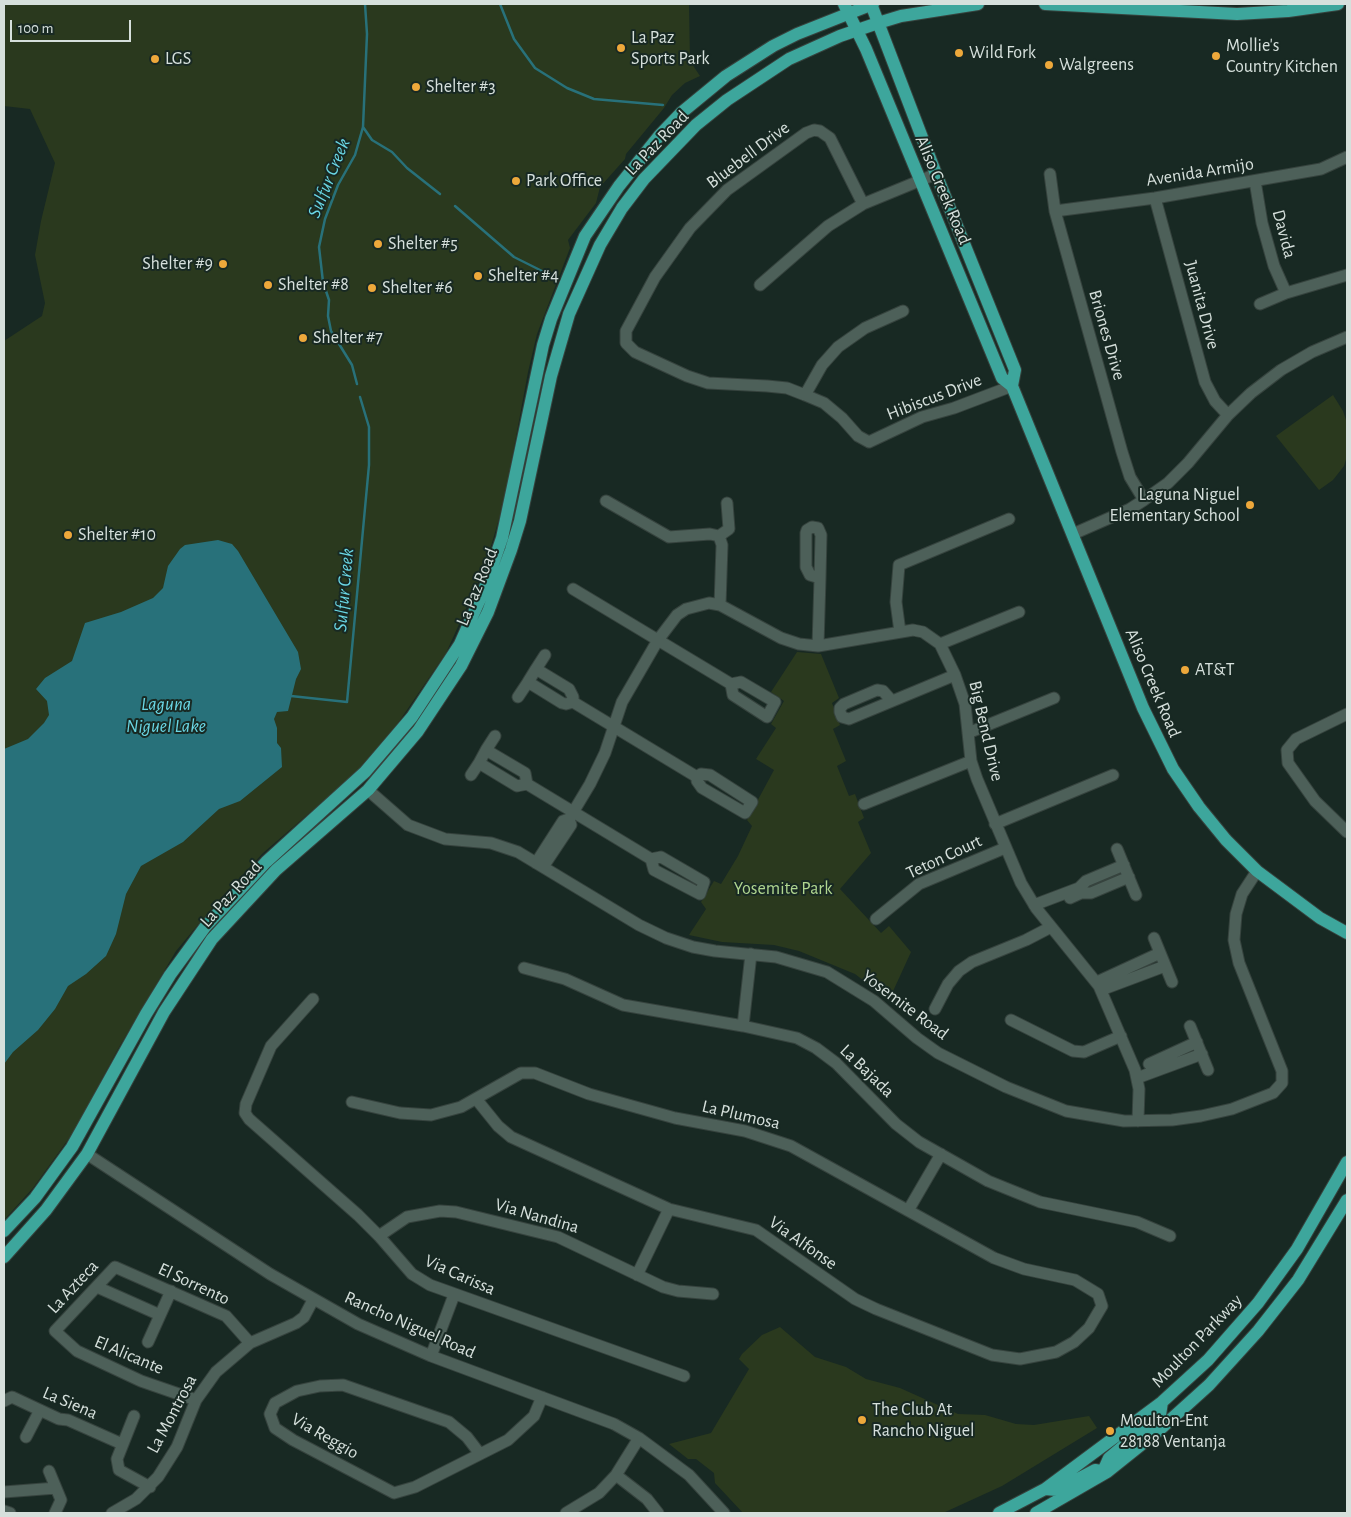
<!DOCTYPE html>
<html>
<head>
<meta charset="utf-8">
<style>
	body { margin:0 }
	#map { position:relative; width:1351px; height:1517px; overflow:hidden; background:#182923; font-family:"Alegreya Sans",sans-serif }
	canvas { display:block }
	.frame { position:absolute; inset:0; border:5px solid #d6e0dc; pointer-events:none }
	.scale { position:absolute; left:10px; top:20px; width:121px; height:22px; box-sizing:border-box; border:2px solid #d6e0dc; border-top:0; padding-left:6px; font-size:15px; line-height:18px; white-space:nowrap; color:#d6e0dc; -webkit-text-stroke:4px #182923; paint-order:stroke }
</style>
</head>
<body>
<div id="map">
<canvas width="1351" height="1517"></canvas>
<div class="frame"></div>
<div class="scale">100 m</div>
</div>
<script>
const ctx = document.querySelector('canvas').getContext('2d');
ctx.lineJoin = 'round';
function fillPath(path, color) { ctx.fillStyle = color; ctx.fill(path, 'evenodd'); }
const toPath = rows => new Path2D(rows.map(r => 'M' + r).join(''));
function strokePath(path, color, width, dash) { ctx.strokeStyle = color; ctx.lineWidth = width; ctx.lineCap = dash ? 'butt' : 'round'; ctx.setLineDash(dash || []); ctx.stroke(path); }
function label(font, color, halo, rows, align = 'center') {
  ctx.font = font + ' "Alegreya Sans",sans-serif'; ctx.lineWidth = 4; ctx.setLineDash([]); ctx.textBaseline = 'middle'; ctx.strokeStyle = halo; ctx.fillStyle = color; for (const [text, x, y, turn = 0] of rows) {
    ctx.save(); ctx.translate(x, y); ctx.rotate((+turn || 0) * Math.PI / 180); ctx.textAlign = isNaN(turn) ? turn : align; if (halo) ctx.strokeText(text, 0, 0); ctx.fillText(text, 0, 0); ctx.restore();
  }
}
const green = toPath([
	[4,4,689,4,690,61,700,76,685,83,672,95,664,108,626,154,625,159,600,187,596,203,568,240,570,248,537,334,528,372,504,502,491,546,480,578,446,653,398,723,357,772,263,853,217,902,176,951,118,1049,75,1130,33,1188,4,1220,4,341,42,316,45,303,35,255,41,221,55,163,30,109,4,106],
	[1333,395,1343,411,1347,423,1347,456,1344,466,1333,480,1319,490,1276,436],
	[797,652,821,654,839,698,832,703,840,725,833,729,846,761,837,766,849,796,855,794,864,818,858,822,871,853,840,889,881,933,889,926,911,952,889,1000,855,974,799,951,774,945,722,942,689,935,706,909,701,902,714,881,721,884,738,856,752,826,747,820,774,770,756,759,776,728,771,724,784,701,771,692],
	[780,1327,815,1357,846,1367,866,1379,900,1388,958,1414,985,1415,1016,1424,1034,1425,1089,1416,1097,1428,1002,1486,943,1513,743,1513,715,1483,714,1473,696,1459,688,1459,669,1444,711,1433,749,1369,739,1359,742,1354,762,1335]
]);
const water = toPath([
	[218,540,232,544,238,551,298,652,301,669,296,679,288,711,277,712,274,719,277,728,277,743,281,748,282,767,240,801,219,809,183,842,141,866,126,894,116,934,106,956,86,974,68,986,55,1009,38,1030,13,1052,4,1064,4,749,28,739,44,723,49,715,47,701,36,689,45,678,72,661,85,623,121,612,153,598,163,588,168,566,180,549,185,545]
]);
const stream = toPath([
	[500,4,514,39,535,68,567,88,594,99,663,105],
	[363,127,372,140,392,152,407,168,440,194],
	[455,206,514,257,548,274],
	[357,384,352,365,331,331,328,316,329,300,323,282,319,247,325,219,338,185,355,155,363,127,367,34,365,4],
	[291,696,347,702,369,465,369,427,360,397]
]);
const minor = toPath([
	[1050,174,1055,211,1122,452,1130,477,1144,500],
	[1255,181,1262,223,1274,266,1286,293],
	[1155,198,1205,382,1215,401,1228,415],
	[863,204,830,138,820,131,814,130,806,133,727,190,690,228,655,277,626,331,626,343,635,352,687,376,708,383,767,386,787,388,805,395,824,403,842,418,858,436,869,442,922,417,954,408,1012,386],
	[1055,211,1155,198,1321,169,1347,157],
	[760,285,828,226,863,204,936,174],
	[1260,304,1286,293,1347,275],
	[805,395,822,365,838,347,865,328,903,311],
	[606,501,669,537,710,534,719,536],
	[1073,534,1130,509,1144,500,1168,483,1188,463,1228,415,1251,393,1281,370,1312,352,1347,337],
	[573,589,731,684,741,682,775,702,767,717,733,695,731,684],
	[720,605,722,545,719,536,729,529,727,503],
	[900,632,896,602,899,565,1009,519],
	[940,644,1019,612],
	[818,646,820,578,821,535,818,528,812,527,807,530,806,533,806,567,810,575,820,578],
	[536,669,545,655],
	[518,697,528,682],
	[891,700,883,691,877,690,844,704,840,708,840,712,842,717,849,719,955,675],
	[573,702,573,697,569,689,536,669,528,682,562,703,566,704,573,702,697,777,701,774,710,775,752,802,745,813,702,788,697,781,697,777],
	[1347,714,1296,739,1287,750,1288,763,1315,801,1347,832],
	[968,733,1054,698],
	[486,750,495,736],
	[471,775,479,763],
	[527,784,525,773,486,750,479,763,517,786,527,784,651,859,661,857,704,882,700,894,654,870,651,859],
	[368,790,408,825,445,839,491,843,518,852,639,925,666,938,693,947,715,951,776,957,827,972,874,1001,917,1038,938,1053,1006,1087,1066,1111,1124,1121,1172,1120,1201,1116,1232,1109,1273,1093,1282,1083,1282,1071,1239,963,1234,940,1236,914,1242,894,1257,871],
	[864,804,971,761],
	[995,824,1113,775],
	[1117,849,1136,895],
	[536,863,563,821,569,819,590,784,605,753,622,702,658,640,677,615,686,609,709,603,720,605,781,638,799,644,818,646,913,630,923,632,940,644,955,675,965,704,971,761,977,779,1021,883,1036,908,1099,986,1135,1070,1139,1089,1138,1121],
	[543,867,571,825,569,819],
	[1070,898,1081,893,1091,893,1129,877],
	[1034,905,1079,888,1086,881,1124,865],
	[876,919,919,884,1005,848],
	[1154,938,1172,982],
	[524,968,565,979,623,1005,743,1026,797,1038,816,1048,836,1063,896,1124,919,1142,988,1181,1040,1202,1137,1222,1170,1236],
	[1097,982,1160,953],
	[1101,990,1165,966],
	[313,999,271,1046,246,1104,245,1113,249,1119,358,1215,379,1236,412,1274,430,1285,684,1376],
	[935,1009,948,984,959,971,972,962,1026,940,1051,927],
	[1011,1020,1073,1051,1084,1052,1121,1036],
	[743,1026,751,954],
	[1190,1026,1208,1070],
	[1149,1064,1197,1042],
	[1137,1078,1202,1054],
	[352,1102,400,1113,431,1115,461,1107,521,1073,535,1073,589,1094,675,1118,745,1131,791,1146,994,1258,1024,1269,1075,1280,1098,1294,1102,1306,1089,1328,1074,1342,1056,1352,1020,1359,992,1355,876,1309,855,1299,756,1230,669,1209,511,1137,498,1126,477,1100],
	[87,1154,270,1274,358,1324,431,1356,614,1424,639,1438,689,1475,724,1513],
	[909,1209,941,1154],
	[379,1236,407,1217,440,1211,456,1212,558,1237,663,1287,678,1291,713,1294],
	[637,1275,669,1209],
	[97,1287,160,1315],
	[148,1342,171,1291],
	[431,1356,454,1295],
	[196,1400,141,1381,77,1351,55,1331,115,1267,226,1316,250,1343],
	[4,1401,12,1397,59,1419,68,1420,122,1444],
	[134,1416,117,1459,119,1470,150,1487],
	[26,1437,40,1410],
	[480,1454,467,1437,449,1422,343,1385,320,1386,297,1391,275,1403,270,1414,275,1428,293,1440,394,1493,415,1487,508,1440,534,1416,542,1397],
	[49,1471,61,1500,55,1513],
	[616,1475,647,1499,658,1513],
	[4,1492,56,1488],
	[4,1511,10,1513],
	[112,1513,136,1499,158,1477,177,1447,196,1400,216,1372,250,1343,296,1323,304,1317,313,1300],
	[566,1513,599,1493,616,1475,639,1438]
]);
const major = toPath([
	[844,4,866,49,1002,378,1012,386,1143,708,1173,769,1199,807,1226,840,1257,871,1320,918,1347,933],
	[871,4,936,174,1015,370,1012,386],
	[1045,4,1237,14,1288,11,1338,4],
	[4,1231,35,1198,72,1147,146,1014,170,975,205,927,266,862,365,772,412,717,460,644,484,590,502,538,543,345,551,319,585,236,619,186,659,136,681,113,726,76,773,46,797,34,873,4],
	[4,1257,46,1210,87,1154,164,1012,212,939,276,870,368,790,418,731,461,666,488,612,511,550,520,521,551,376,569,314,600,245,622,208,644,179,696,125,727,100,789,59,840,36,878,23,901,16,978,4],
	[1045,1489,1057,1490,1095,1470,1107,1472,1105,1467,1109,1458,1160,1415,1162,1402],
	[999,1513,1045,1489,1162,1402,1208,1360,1258,1303,1297,1249,1347,1162],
	[1036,1513,1107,1472,1157,1432,1209,1385,1258,1331,1298,1280,1347,1200]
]);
const markers = [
	[621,48,5,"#eda83b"],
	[959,53,5,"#eda83b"],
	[1216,56,5,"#eda83b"],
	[155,59,5,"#eda83b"],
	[1049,65,5,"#eda83b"],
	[416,87,5,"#eda83b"],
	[516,181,5,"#eda83b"],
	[378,244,5,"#eda83b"],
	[223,264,5,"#eda83b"],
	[478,276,5,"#eda83b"],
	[268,285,5,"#eda83b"],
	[372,288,5,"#eda83b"],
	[303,338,5,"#eda83b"],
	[1250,505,5,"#eda83b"],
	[68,535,5,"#eda83b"],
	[1185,670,5,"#eda83b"],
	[862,1420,5,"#eda83b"],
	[1110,1431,5,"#eda83b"]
];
const poiNames = [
	["La Paz",631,38],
	["Sports Park",631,59],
	["Mollie's",1226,46],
	["Country Kitchen",1226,67],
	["Wild Fork",969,53],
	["LGS",165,59],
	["Walgreens",1059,65],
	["Shelter #3",426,87],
	["Park Office",526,181],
	["Shelter #5",388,244],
	["Shelter #9",213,264,"right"],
	["Shelter #4",488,276],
	["Shelter #8",278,285],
	["Shelter #6",382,288],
	["Shelter #7",313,338],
	["Laguna Niguel",1240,495,"right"],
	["Elementary School",1240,516,"right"],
	["Shelter #10",78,535],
	["AT&T",1195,670],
	["The Club At",872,1410],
	["Rancho Niguel",872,1431],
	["Moulton-Ent",1120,1421],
	["28188 Ventanja",1120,1442]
];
const streetNames = [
	["La Paz Road",657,143,-46],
	["Bluebell Drive",748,155,-37],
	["Avenida Armijo",1200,172,-9],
	["Aliso Creek Road",943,190,67],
	["Davida",1284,234,75],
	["Juanita Drive",1202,305,75],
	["Briones Drive",1107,335,74],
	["Hibiscus Drive",934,397,-21],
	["La Paz Road",477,587,-68],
	["Aliso Creek Road",1153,683,67],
	["Big Bend Drive",986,731,77],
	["Teton Court",944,857,-25],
	["La Paz Road",231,894,-48],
	["Yosemite Road",905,1005,37],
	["La Bajada",867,1071,44],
	["La Plumosa",741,1115,13],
	["Via Nandina",537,1216,16],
	["Via Alfonse",803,1243,35],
	["Via Carissa",460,1275,24],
	["El Sorrento",194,1284,25],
	["La Azteca",73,1287,-47],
	["Rancho Niguel Road",410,1325,24],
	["Moulton Parkway",1197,1341,-46],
	["El Alicante",129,1355,23],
	["La Siena",70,1403,23],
	["La Montrosa",172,1414,-62],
	["Via Reggio",325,1436,30]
];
const parkNames = [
	["Yosemite Park",783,889]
];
const waterNames = [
	["Sulfur Creek",329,178,-68],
	["Sulfur Creek",344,590,-85],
	["Laguna",166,704],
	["Niguel Lake",166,726]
];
fillPath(green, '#2a391e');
fillPath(water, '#28717a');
strokePath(stream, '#28717a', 2.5);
strokePath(minor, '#36433e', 13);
strokePath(major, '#36433e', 14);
strokePath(minor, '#4d6059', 11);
strokePath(major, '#3da69c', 12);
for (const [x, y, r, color] of markers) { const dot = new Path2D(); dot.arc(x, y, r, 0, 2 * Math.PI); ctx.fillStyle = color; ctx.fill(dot); strokePath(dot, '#182923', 2); }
label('18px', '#d6e0dc', '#182923', poiNames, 'left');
label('18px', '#d6e0dc', '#182923', streetNames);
label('18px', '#b0d690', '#182923', parkNames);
label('italic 19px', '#6ad7e5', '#182923', waterNames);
</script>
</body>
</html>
